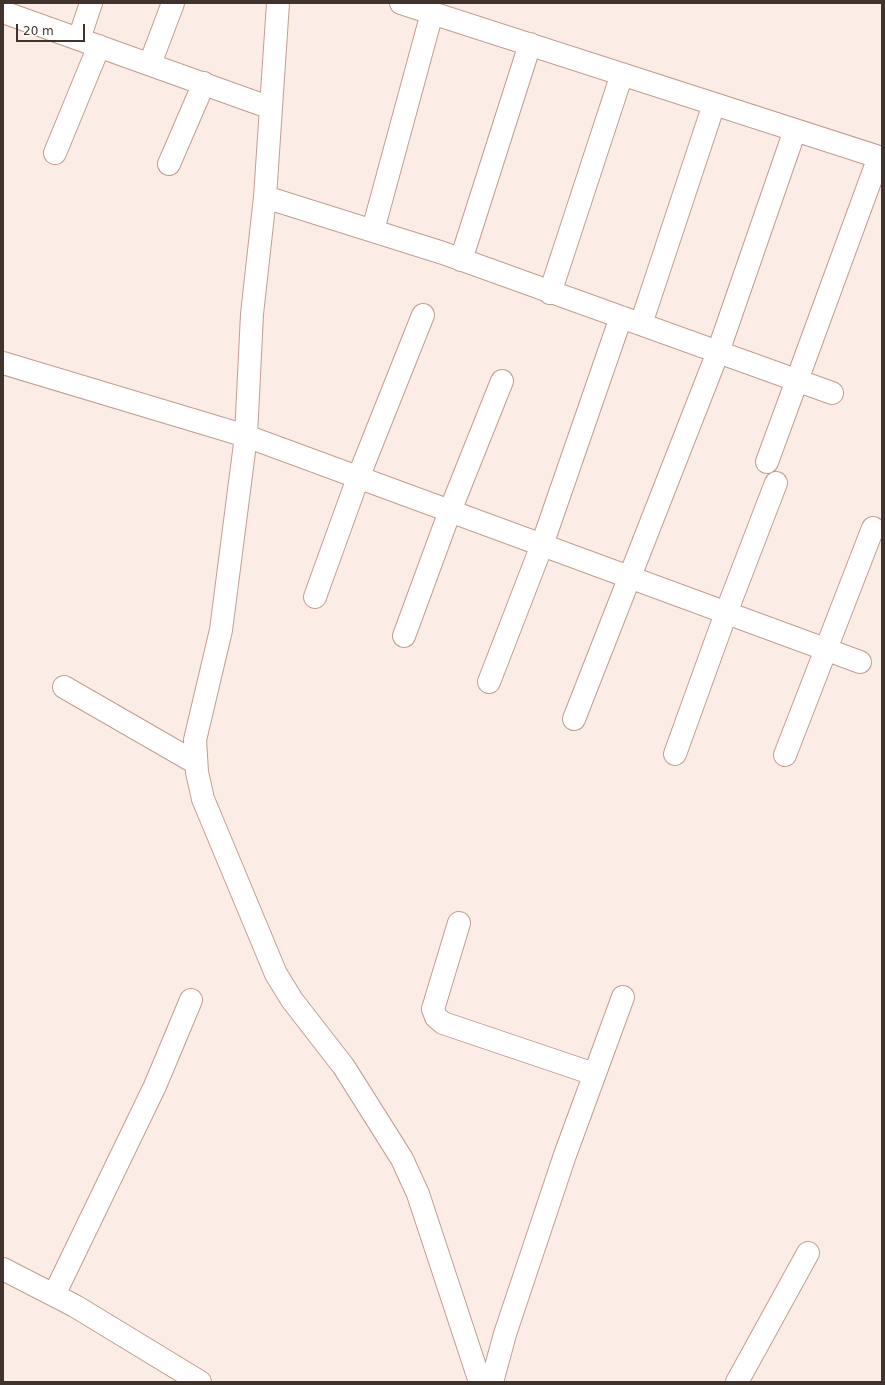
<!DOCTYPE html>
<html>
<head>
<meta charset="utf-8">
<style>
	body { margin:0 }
	#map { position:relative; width:885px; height:1385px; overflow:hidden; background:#fbece6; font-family:"DejaVu Sans",sans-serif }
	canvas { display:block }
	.frame { position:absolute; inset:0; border:4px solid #40322c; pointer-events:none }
	.scale { position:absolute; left:16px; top:24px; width:69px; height:18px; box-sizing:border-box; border:2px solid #40322c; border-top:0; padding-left:5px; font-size:12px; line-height:14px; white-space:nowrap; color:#40322c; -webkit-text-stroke:3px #fdfdfd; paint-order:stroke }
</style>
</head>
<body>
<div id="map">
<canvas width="885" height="1385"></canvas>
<div class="frame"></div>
<div class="scale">20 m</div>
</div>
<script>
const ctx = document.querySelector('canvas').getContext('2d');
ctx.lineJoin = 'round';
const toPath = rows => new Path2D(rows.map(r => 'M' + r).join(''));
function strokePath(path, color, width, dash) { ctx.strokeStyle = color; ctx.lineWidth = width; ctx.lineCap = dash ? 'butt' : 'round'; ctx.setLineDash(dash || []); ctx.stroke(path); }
const minor = toPath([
	[278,3,265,197,252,314,246,436,221,630,195,740,197,772,203,799,276,974,292,1000,344,1067,402,1159,418,1194,480,1382],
	[401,3,882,158],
	[3,12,271,108],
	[79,39,91,3],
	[150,64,173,3],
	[55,153,99,46],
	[169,164,204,83],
	[265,197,443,253,832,393],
	[373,230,432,13],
	[461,260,530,44],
	[550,293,622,74],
	[641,324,714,104],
	[3,363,246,436,860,662],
	[767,462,879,157],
	[315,597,358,478,423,315],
	[404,636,450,511,502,381],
	[489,682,542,545,621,317],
	[64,687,196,763],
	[574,719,718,352,795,130],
	[675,754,726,613,776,483],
	[785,755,873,528],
	[459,923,433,1009,436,1017,443,1023,594,1074],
	[3,1269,75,1306,200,1382],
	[54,1295,155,1086,191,1000],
	[492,1382,505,1334,565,1155,623,997],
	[737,1382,808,1253]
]);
strokePath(minor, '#c19e91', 24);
strokePath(minor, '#fff', 22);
</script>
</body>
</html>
